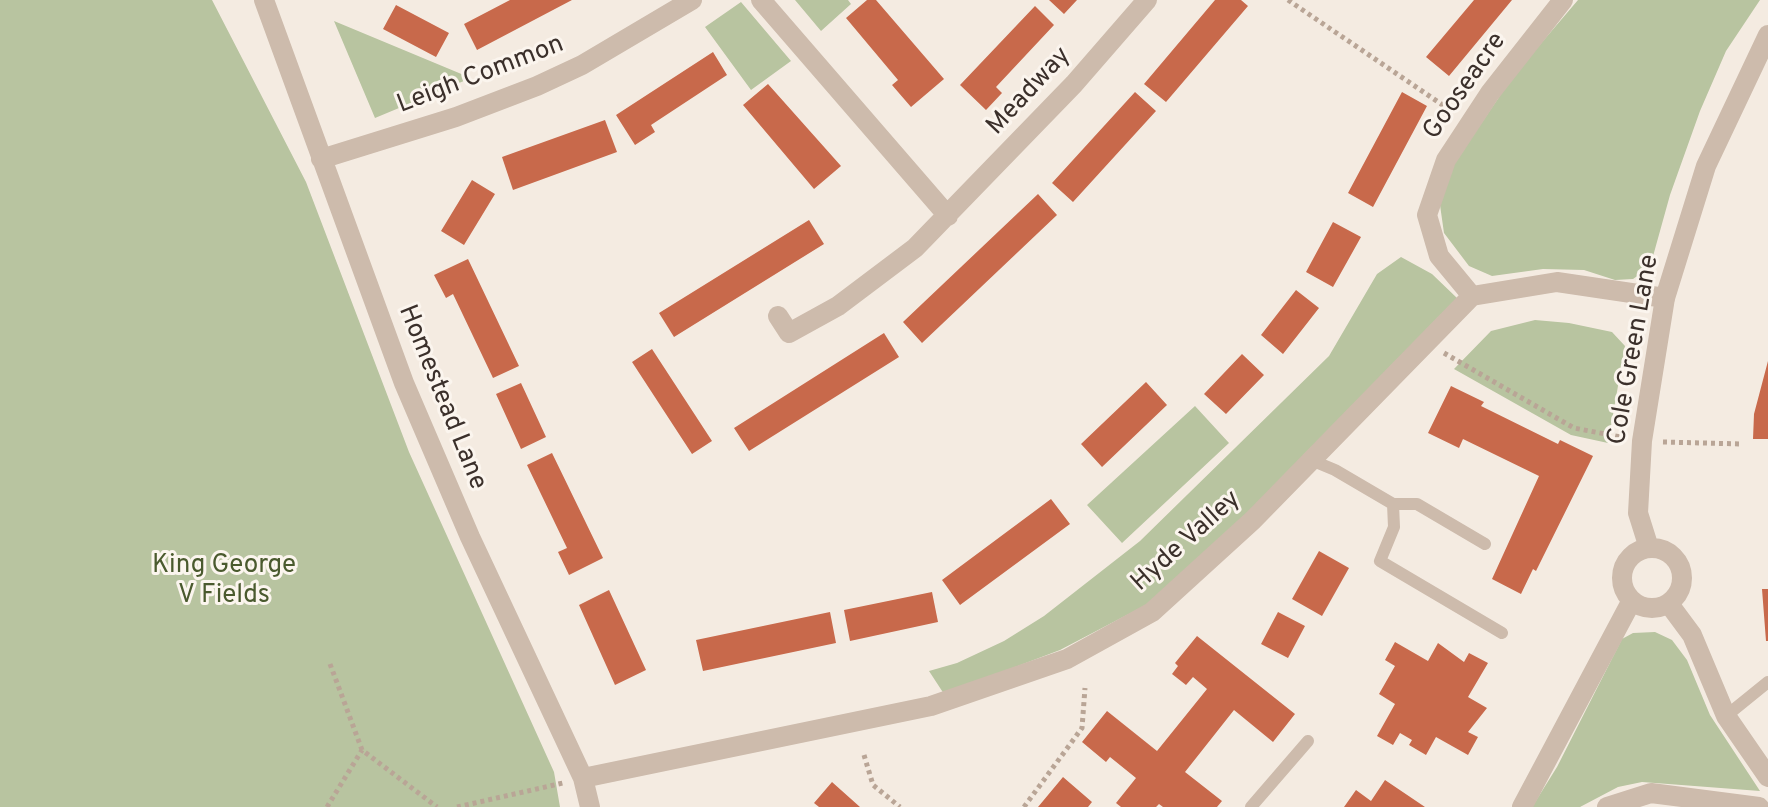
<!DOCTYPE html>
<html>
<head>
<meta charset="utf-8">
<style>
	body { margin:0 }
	canvas { display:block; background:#f4ebe1 }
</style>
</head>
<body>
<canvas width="1768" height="807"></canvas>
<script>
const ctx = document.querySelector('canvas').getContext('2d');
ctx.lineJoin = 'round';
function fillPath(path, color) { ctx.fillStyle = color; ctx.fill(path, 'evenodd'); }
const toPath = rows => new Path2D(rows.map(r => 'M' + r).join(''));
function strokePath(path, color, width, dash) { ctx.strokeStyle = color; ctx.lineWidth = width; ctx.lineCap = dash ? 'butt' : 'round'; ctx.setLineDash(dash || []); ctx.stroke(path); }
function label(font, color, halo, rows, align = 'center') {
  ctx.font = font + ' Overpass,sans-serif'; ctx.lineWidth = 6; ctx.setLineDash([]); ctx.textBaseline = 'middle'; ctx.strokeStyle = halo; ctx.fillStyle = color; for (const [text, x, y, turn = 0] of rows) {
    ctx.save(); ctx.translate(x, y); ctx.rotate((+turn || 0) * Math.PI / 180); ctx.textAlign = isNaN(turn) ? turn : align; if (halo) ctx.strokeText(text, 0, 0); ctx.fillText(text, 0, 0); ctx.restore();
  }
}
const green = toPath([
	[0,0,212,0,306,182,409,452,554,772,560,807,0,807],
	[795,0,848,0,851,4,821,31],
	[1578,0,1760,0,1726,51,1700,111,1670,195,1650,267,1633,279,1615,280,1584,270,1543,269,1492,276,1469,266,1444,233,1440,205,1451,168,1514,75],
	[741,2,791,61,751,90,705,27],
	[334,21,471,78,375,118],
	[1401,257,1432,274,1457,298,1247,513,1146,605,1060,650,944,694,929,671,957,663,1004,641,1044,616,1140,541,1329,356,1377,274],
	[1535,320,1569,323,1612,332,1625,346,1608,443,1571,435,1454,369,1491,331],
	[1195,406,1229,443,1122,543,1087,505],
	[1655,632,1672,640,1687,660,1710,715,1760,791,1642,782,1618,787,1580,807,1532,807,1557,767,1622,639,1633,633]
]);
const building = toPath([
	[510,0,572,0,477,50,464,24],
	[867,0,876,0,944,79,911,107,892,85,898,80,846,18],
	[1049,0,1077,0,1064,14],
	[1215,0,1241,0,1248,6,1166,102,1144,84],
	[1474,0,1512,0,1449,76,1426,57],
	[396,5,449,33,436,57,383,29],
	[1035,6,1054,25,996,87,1002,93,986,110,960,85],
	[713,52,727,75,651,125,655,132,635,145,616,115],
	[768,84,841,166,814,189,743,105],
	[1135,92,1156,111,1073,202,1052,183],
	[1402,92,1427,106,1373,207,1348,193],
	[605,120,617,152,513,190,502,157],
	[472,180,495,194,464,245,441,231],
	[1038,194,1057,215,922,343,903,322],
	[809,220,824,244,674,337,659,313],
	[1333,222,1361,237,1333,287,1306,272],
	[468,259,519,366,493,378,453,294,446,298,434,275],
	[1296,290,1319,308,1283,354,1261,335],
	[884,333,899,357,749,451,734,428],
	[652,349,712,441,692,454,632,362],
	[1242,354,1264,375,1226,414,1204,394],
	[1768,361,1768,439,1753,439,1754,414],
	[1146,382,1167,405,1102,467,1081,444],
	[521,383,546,437,521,449,496,394],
	[1451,386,1484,402,1481,406,1558,444,1560,440,1593,456,1536,571,1533,569,1521,594,1492,579,1539,476,1463,439,1459,448,1428,433],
	[552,453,603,558,569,575,558,552,567,548,527,465],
	[1051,499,1070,524,960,605,942,580],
	[1319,551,1349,568,1322,616,1292,599],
	[1762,589,1768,589,1768,641,1766,641],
	[609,590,646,670,615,685,579,605],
	[932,592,938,622,850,641,844,610],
	[830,612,836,643,703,671,696,640],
	[1278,612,1305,626,1288,658,1261,644],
	[1197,636,1295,714,1273,742,1234,710,1185,772,1222,801,1217,807,1163,807,1159,804,1156,807,1121,807,1116,803,1136,778,1110,757,1106,762,1082,742,1107,711,1157,751,1207,689,1193,677,1186,685,1172,674,1178,666,1175,663],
	[1395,642,1428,661,1438,643,1464,662,1469,653,1488,663,1468,697,1487,708,1468,732,1478,737,1468,755,1436,737,1426,755,1409,745,1412,740,1400,733,1393,745,1377,736,1395,704,1379,694,1395,666,1385,660],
	[1063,777,1092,802,1088,807,1038,807],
	[1385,780,1425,807,1344,807,1356,790,1371,801],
	[832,782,860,807,819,807,814,803]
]);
const path = toPath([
	[1288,0,1453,112],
	[1444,353,1574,428,1621,437],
	[1663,442,1742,444],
	[330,664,362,750,437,807],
	[864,755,873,785,900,807],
	[327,807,362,750],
	[457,807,563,783],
	[1024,807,1082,728,1085,688]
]);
const service = toPath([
	[1311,460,1335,470,1393,504,1394,527,1380,561,1502,633],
	[1393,504,1417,504,1485,544],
	[1726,716,1768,682],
	[1251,807,1308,741]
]);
const minor = toPath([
	[264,0,404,383,470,537,583,778,590,807],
	[761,0,948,216],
	[321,159,456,117,537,86,582,65,692,0],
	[1472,296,1439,256,1427,215,1446,160,1490,93,1563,0],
	[778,316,789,333,838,306,915,248,1074,84,1147,0],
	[583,778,931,706,1067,659,1152,612,1253,520,1472,296,1557,282,1665,298],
	[1607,807,1651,793,1759,807]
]);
const tertiary = toPath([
	'1622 578a30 30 0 1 1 60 0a30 30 0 1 1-60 0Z',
	[1649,548,1638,513,1642,441,1665,298,1706,166,1768,35],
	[1669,604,1692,635,1726,716,1768,777],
	[1522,807,1631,602]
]);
const streetNames = [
	["Leigh Common",481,76,-21],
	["Gooseacre",1466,87,-55],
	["Meadway",1030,92,-47],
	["Cole Green Lane",1635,350,-80],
	["Homestead Lane",441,398,68],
	["Hyde Valley",1187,542,-42]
];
const parkNames = [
	["King George",224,567],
	["V Fields",224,597]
];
fillPath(green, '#b8c4a0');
fillPath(building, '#c8694b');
strokePath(path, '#b9a596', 5, [4, 4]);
strokePath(service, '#cdbbac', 12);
strokePath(minor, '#cdbbac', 20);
strokePath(tertiary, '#cdbbac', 20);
label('26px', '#3b302b', '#fbf5ee', streetNames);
label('26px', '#4a5a2e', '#fbf5ee', parkNames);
</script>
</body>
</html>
